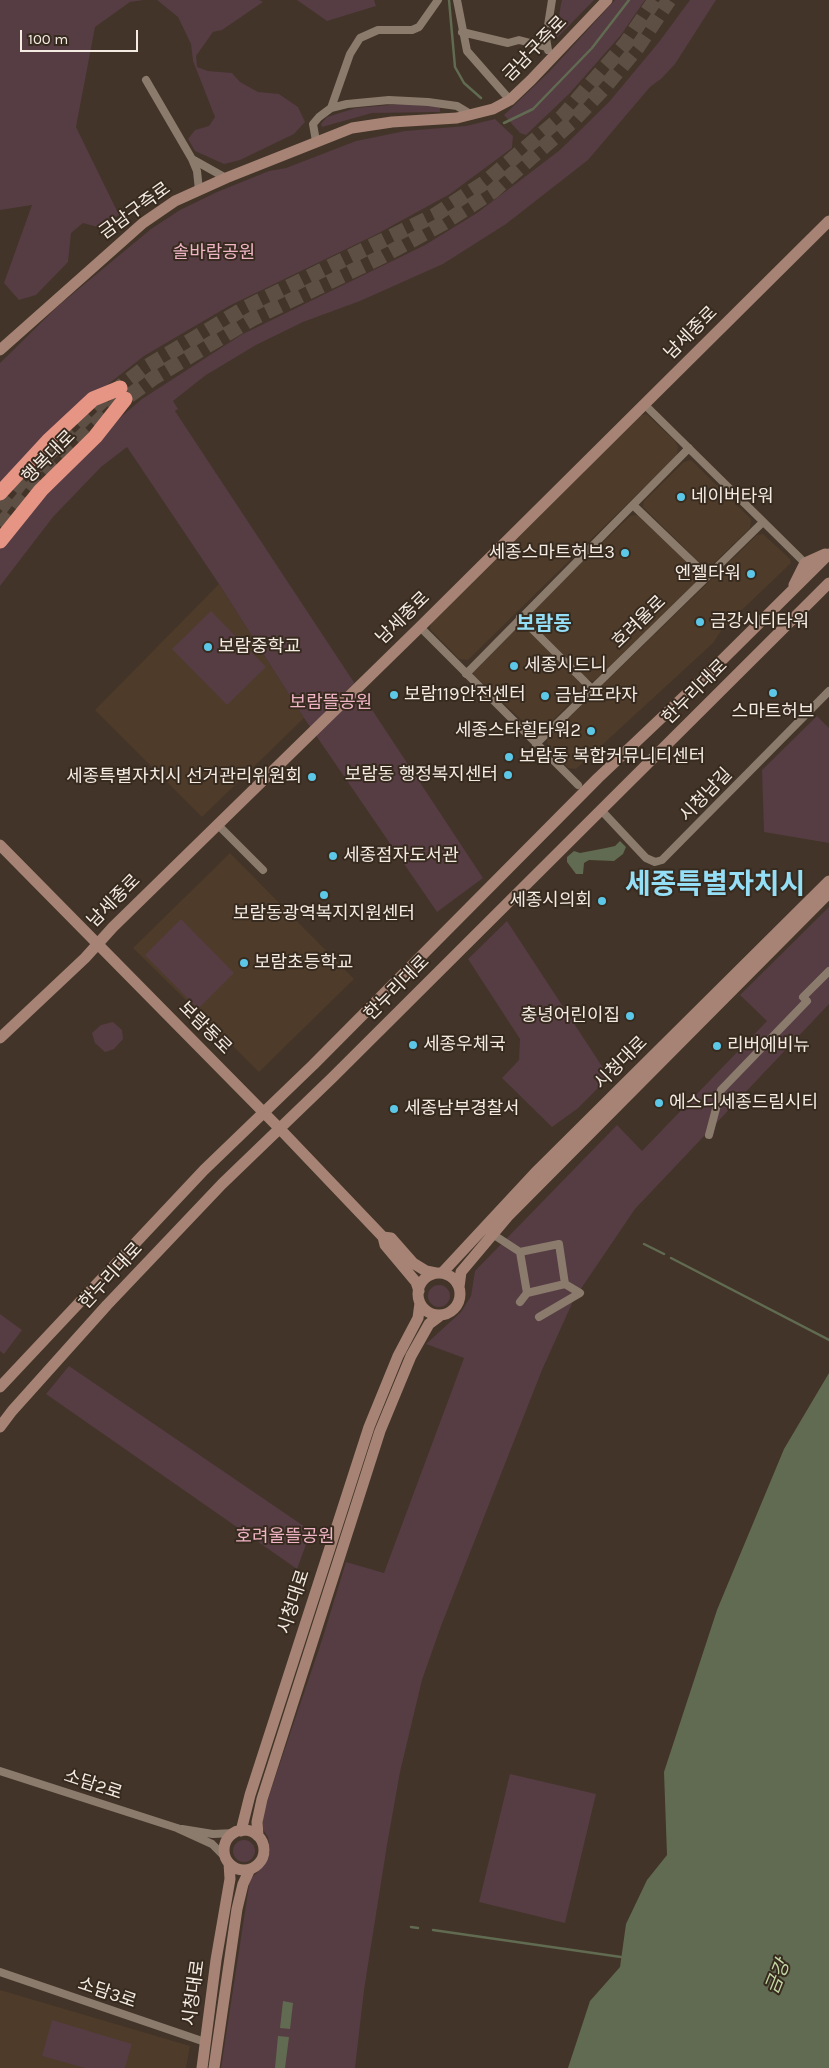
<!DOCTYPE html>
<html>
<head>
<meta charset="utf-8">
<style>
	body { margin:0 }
	#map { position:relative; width:829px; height:2068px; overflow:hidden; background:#423428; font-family:Karla,sans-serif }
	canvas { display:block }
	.scale { position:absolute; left:20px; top:30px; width:118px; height:22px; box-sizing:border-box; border:2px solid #f4ebe3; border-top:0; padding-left:6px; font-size:15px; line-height:18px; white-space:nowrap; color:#f4ebe3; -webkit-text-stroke:4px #372a1e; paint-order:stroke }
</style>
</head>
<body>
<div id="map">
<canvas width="829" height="2068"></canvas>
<div class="scale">100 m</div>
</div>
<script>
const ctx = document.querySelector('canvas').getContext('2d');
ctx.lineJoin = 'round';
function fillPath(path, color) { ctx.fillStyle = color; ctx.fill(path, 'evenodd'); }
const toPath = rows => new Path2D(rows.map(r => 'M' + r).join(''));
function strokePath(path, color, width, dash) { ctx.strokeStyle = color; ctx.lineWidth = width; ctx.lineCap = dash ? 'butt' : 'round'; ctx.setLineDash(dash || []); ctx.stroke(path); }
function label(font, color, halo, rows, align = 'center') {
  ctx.font = font + ' Karla,"Noto Sans KR",sans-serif'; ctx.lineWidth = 4; ctx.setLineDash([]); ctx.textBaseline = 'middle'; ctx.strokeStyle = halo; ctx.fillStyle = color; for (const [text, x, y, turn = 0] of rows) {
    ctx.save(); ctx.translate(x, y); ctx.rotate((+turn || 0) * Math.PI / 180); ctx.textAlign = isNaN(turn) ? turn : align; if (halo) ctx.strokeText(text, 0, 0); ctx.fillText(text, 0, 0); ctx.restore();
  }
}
const built = toPath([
	[646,414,675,441,678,447,677,455,468,660,459,659,430,629,431,621,639,416],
	[691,460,751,519,750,528,710,567,702,565,643,507,644,501,684,462],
	[637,515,694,568,698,574,696,583,594,681,586,679,528,620,528,615,630,516],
	[763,534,790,559,791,563,723,628,713,643,576,769,568,768,547,743,548,738,757,535],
	[219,584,304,718,202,817,95,710],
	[519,626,525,627,581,684,580,693,540,733,532,730,474,675,473,672],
	[230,853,354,979,259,1072,133,948],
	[0,1990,190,2046,186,2068,0,2068]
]);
const green = toPath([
	[0,0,144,0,130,2,95,27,76,127,119,215,101,228,83,223,71,233,68,262,36,295,19,300,4,283,32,205,0,210],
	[157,0,259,0,263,2,222,30,213,32,196,56,197,67,208,71,232,73,240,82,258,92,279,94,298,107,305,122,294,134,240,160,224,164,195,151,188,139,195,130,209,126,215,117,193,61,191,44,178,17],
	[297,0,374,0,376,6,327,21],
	[562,0,594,0,555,40,561,4],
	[615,0,645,0,621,35,570,93,526,135,520,133,504,115,549,72],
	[690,0,716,0,675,64,662,78,650,87,588,160,506,224,443,264,360,301,303,322,256,345,206,375,173,401,178,409,175,411,483,878,437,912,304,718,219,584,127,447,101,467,53,517,0,586,0,549,13,529,109,427,142,399,241,335,425,245,477,213,522,179,560,150,609,102,659,42],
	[401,104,440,107,440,112,372,113,322,127,321,124,327,117,356,108],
	[495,119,513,136,512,148,450,194,377,234,229,306,144,356,97,393,0,486,0,363,58,306,151,229,180,210,217,192,269,171,286,168,356,141,405,131,466,126],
	[211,611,266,667,227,705,172,649],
	[817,716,829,728,829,843,764,832,762,770],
	[829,907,829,1004,635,1209,574,1299,542,1370,441,1626,422,1680,400,1772,387,1845,364,1990,355,2068,221,2068,250,1879,264,1866,270,1852,268,1837,262,1828,263,1813,323,1637,346,1562,384,1573,464,1358,426,1344,461,1312,471,1296,475,1271,617,1125,642,1151,767,1021,740,995],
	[181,919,234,973,198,1009,145,955],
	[507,921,609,1077,577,1109,552,1127,502,1078,519,1060,520,1039,468,959],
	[113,1022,122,1030,123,1039,114,1049,105,1052,95,1043,92,1033,101,1025],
	'428 1296a11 11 0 1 1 22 0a11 11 0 1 1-22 0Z',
	[0,1314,22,1330,4,1354,0,1351],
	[69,1366,311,1531,297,1569,46,1394],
	[510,1774,596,1794,565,1923,479,1902],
	'233 1851a11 11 0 1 1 22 0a11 11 0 1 1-22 0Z',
	[52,2020,132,2044,125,2068,85,2068,42,2056]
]);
const water = toPath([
	[620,841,626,847,623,854,614,861,589,860,584,863,583,874,576,874,567,862,567,857,574,851,580,853,606,848,615,846],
	[829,1373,829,2068,568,2068,590,2001,620,1967,626,1924,647,1880,667,1855,664,1772,717,1610,784,1449],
	[283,2001,293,2003,290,2029,280,2028],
	[278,2036,289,2037,285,2068,275,2068]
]);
const stream = toPath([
	[449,0,455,67,464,83,481,98],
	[504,123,533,109,592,48,629,0],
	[644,1244,664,1254],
	[671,1258,829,1340],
	[411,1927,418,1928],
	[433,1930,621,1957]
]);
const highwayTunnel = toPath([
	[0,509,22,481,69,433,103,400,146,367,245,308,435,215,484,183,563,116,626,43,655,0],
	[0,526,30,489,77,441,111,409,155,377,252,319,379,258,442,224,492,192,572,122,604,88,637,48,669,0]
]);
const street = toPath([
	[457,0,467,51,510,100],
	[462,32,508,43,519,40,546,47],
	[548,50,546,38,552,0],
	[146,80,192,159],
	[331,108,347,104,389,100,428,102,457,106,472,115],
	[316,141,313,124,319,117,331,108,350,54,360,38,378,30,412,30,419,27,438,0],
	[199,190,197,171,192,159,226,178],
	[644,404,805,563],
	[633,505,707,576],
	[520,617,592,689],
	[420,627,578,785],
	[466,674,689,448],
	[536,744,763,522],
	[601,810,646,858,655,862,662,860,829,691],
	[217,824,263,870],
	[709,1135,721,1090,807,1001,803,997,829,971],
	[497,1237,520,1252,527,1293,565,1284,580,1293,539,1317],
	[520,1252,559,1244,565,1284],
	[520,1302,527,1293],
	[0,1771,177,1828,212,1844,225,1857],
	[182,1829,213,1834,235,1833],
	[0,1972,205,2042]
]);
const secondary = toPath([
	[0,350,143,223,175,201,226,178,352,128,392,122,457,118,493,109,510,100,531,80,607,0],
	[794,585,805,563,825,554],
	[0,845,280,1129,383,1237],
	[0,1038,85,958,113,927,420,627,829,221],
	[383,1237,391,1238,413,1263,426,1271,436,1273],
	[383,1237,385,1245,416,1282,419,1291],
	[442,1273,535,1173,829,881],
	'418 1294a21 21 0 1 1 42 0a21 21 0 1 1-42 0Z',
	[459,1287,461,1272,509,1215,829,893],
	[0,1387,204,1170,313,1065,598,778,713,669,829,554],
	[0,1427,12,1411,107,1305,222,1184,332,1078,829,583],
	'224 1850a20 20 0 1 1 40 0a20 20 0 1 1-40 0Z',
	[241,1831,250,1795,369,1427,398,1356,418,1318,420,1303],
	[258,1836,257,1822,262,1799,380,1431,411,1356,429,1324,441,1315],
	[202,2068,216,1960,230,1879,229,1863],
	[214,2068,237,1909,243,1884,250,1869]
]);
const highway = toPath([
	[0,493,48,441,93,399,120,388],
	[0,541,41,490,95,437,125,399]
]);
const markers = [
	[681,497,5,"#5cc7e7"],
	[625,553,5,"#5cc7e7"],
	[751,574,5,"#5cc7e7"],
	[700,622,5,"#5cc7e7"],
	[208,647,5,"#5cc7e7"],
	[514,666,5,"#5cc7e7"],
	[773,693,5,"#5cc7e7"],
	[394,695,5,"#5cc7e7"],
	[545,696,5,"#5cc7e7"],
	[591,731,5,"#5cc7e7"],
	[509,757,5,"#5cc7e7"],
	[508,775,5,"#5cc7e7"],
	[312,777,5,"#5cc7e7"],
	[333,856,5,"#5cc7e7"],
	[324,895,5,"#5cc7e7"],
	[602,901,5,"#5cc7e7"],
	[244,963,5,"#5cc7e7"],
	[630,1016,5,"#5cc7e7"],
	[413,1045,5,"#5cc7e7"],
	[717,1046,5,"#5cc7e7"],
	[659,1103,5,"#5cc7e7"],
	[394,1109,5,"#5cc7e7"]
];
const streetNames = [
	["금남구즉로",535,49,-46],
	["금남구즉로",135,211,-36],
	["남세종로",691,333,-45],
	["행복대로",49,457,-45],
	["남세종로",403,618,-44],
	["호려울로",639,622,-44],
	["한누리대로",695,692,-45],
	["시청남길",706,795,-46],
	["남세종로",114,901,-45],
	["한누리대로",397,988,-45],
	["보람동로",205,1028,45],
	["시청대로",621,1063,-45],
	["한누리대로",111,1276,-47],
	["시청대로",294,1602,-72],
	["소담2로",93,1785,18],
	["소담3로",107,1993,19],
	["시청대로",194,1993,-82]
];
const parkNames = [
	["솔바람공원",214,253],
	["보람뜰공원",331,703],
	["호려울뜰공원",285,1537]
];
const poiNames = [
	["네이버타워",691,497],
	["세종스마트허브3",615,553,"right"],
	["엔젤타워",741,574,"right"],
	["금강시티타워",710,622],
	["보람중학교",218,647],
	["세종시드니",524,666],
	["보람119안전센터",404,695],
	["금남프라자",555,696],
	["스마트허브",773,712,"center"],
	["세종스타힐타워2",581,731,"right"],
	["보람동 복합커뮤니티센터",519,757],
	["보람동 행정복지센터",498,775,"right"],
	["세종특별자치시 선거관리위원회",302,777,"right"],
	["세종점자도서관",343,856],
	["세종시의회",592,901,"right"],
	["보람동광역복지지원센터",324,914,"center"],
	["보람초등학교",254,963],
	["충녕어린이집",620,1016,"right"],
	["세종우체국",423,1045],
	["리버에비뉴",727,1046],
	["에스디세종드림시티",669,1103],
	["세종남부경찰서",404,1109]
];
const waterNames = [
	["금강",778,1977,-68]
];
const quarterNames = [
	["보람동",544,624]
];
const townNames = [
	["세종특별자치시",715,885]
];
fillPath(built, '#4e3b2a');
fillPath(green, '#563c43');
fillPath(water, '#616b51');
strokePath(stream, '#616b51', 2.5);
strokePath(highwayTunnel, '#5d4f44', 15, [15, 8]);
strokePath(street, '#8b7b6d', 8);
strokePath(secondary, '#a68374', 11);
strokePath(highway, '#e69585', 15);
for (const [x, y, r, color] of markers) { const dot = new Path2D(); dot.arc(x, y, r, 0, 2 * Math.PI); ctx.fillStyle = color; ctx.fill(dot); strokePath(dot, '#372a1e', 2); }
label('18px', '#f4ebe3', '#372a1e', streetNames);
label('18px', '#efb4c5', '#372a1e', parkNames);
label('18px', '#f4ebe3', '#372a1e', poiNames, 'left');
label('italic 19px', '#c2d7a4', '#372a1e', waterNames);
label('bold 20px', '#95dff6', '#372a1e', quarterNames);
label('bold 28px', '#95dff6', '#372a1e', townNames);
</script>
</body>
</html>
